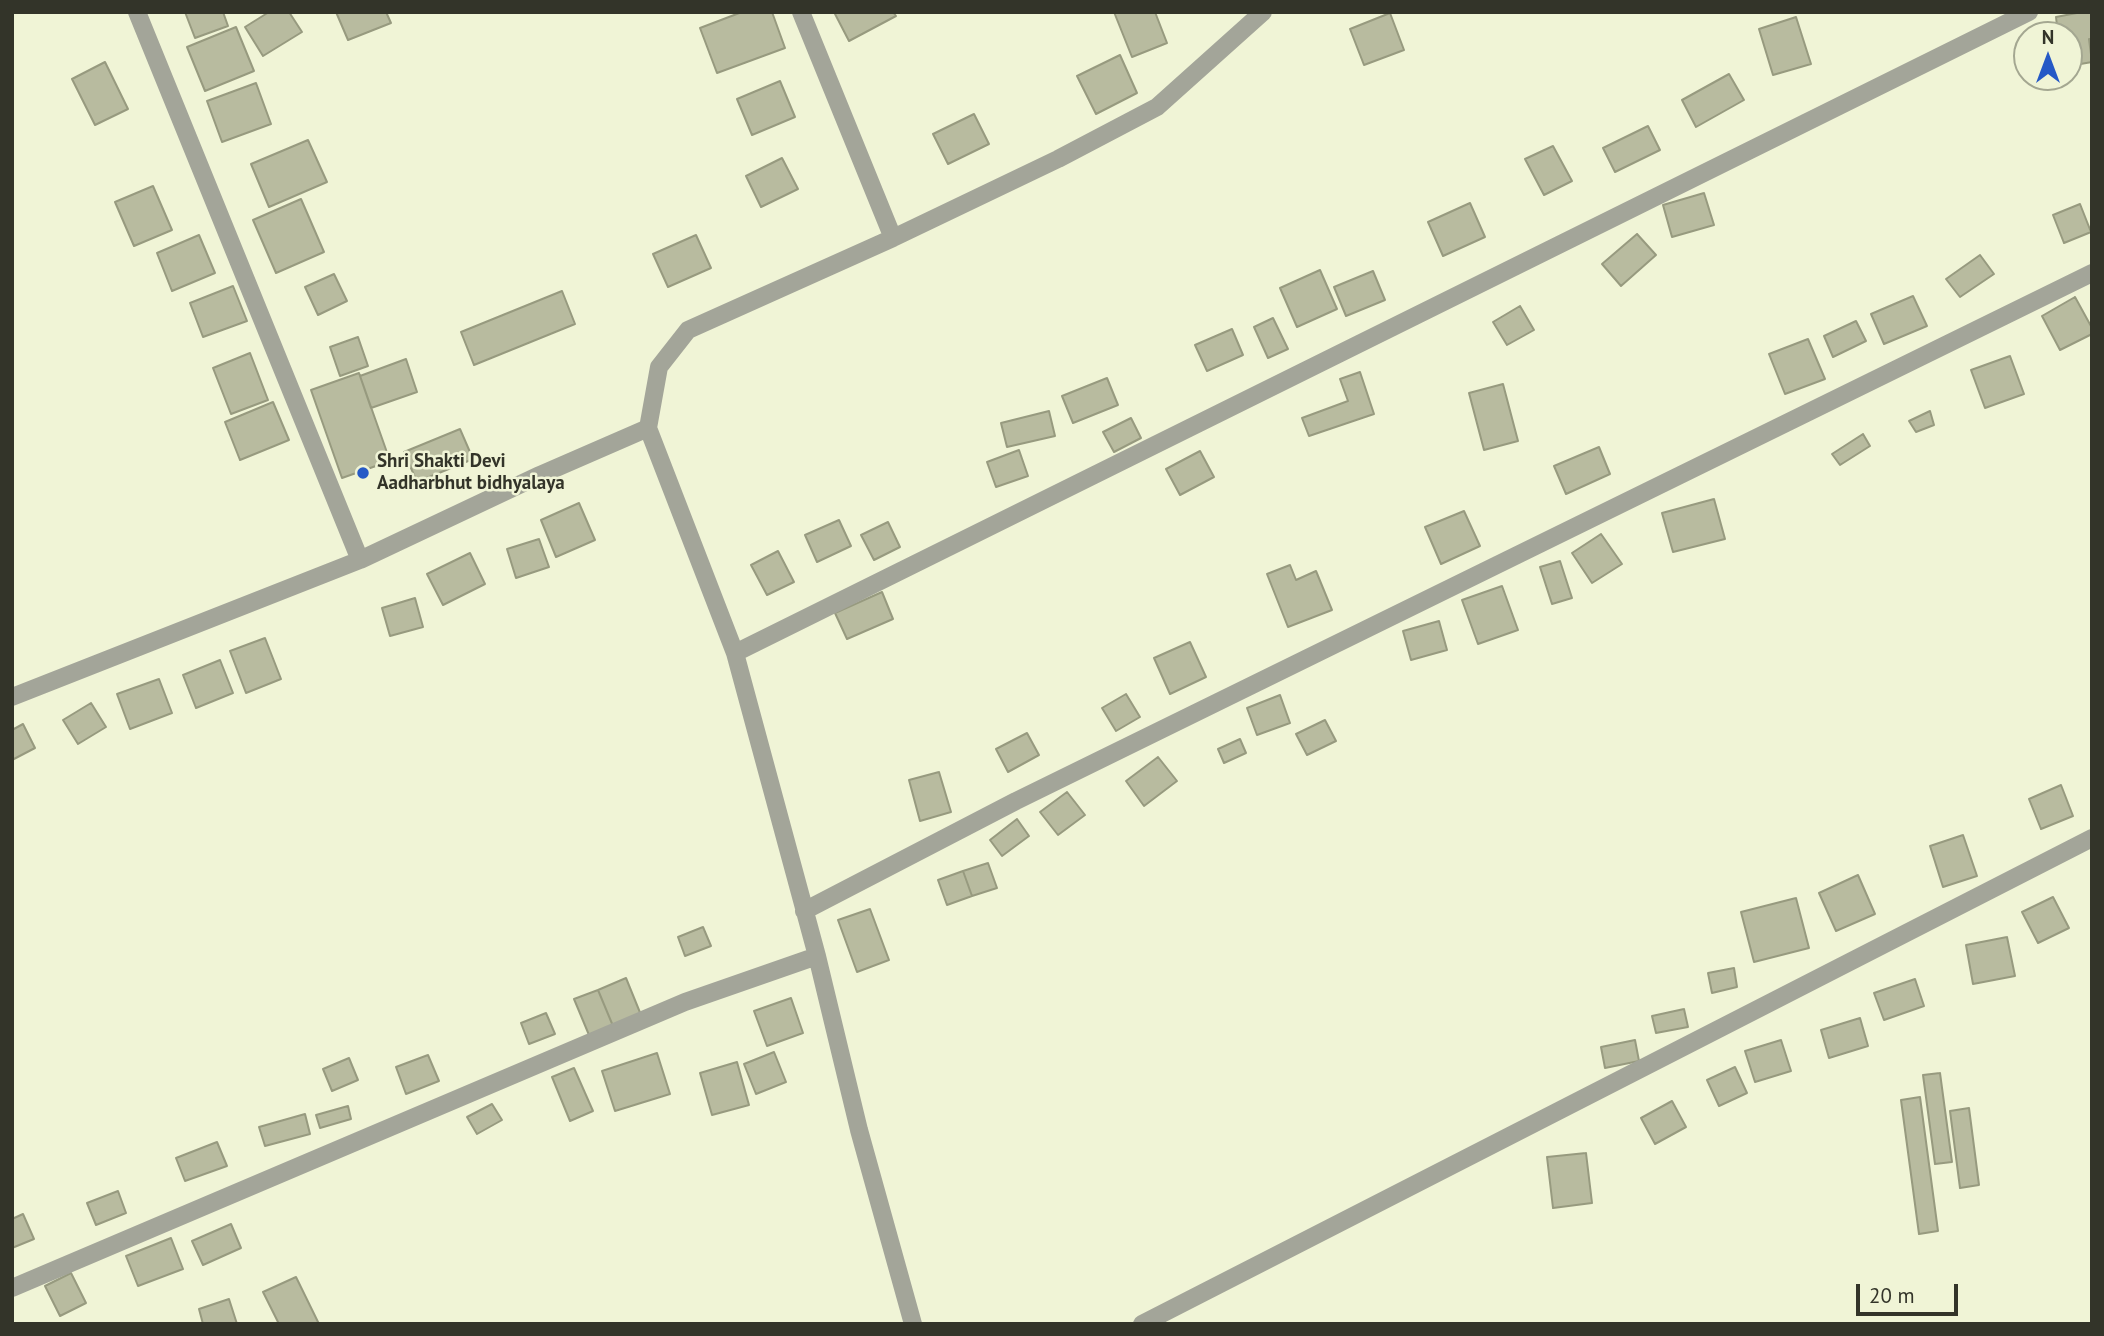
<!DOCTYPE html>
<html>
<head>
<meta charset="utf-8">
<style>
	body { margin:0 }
	#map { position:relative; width:2104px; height:1336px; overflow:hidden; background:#f0f4d6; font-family:"PT Sans",sans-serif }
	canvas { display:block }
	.frame { position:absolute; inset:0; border:14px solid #333429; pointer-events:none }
	.north { position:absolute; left:2013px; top:21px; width:70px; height:70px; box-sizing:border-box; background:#f0f4d6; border:2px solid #a4a791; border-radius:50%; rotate:0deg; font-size:19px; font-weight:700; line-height:28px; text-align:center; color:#333429 }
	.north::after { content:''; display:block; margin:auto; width:24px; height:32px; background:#2559c6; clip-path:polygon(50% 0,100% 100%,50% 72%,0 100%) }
	.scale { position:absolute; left:1856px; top:1284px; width:102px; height:32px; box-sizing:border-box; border:4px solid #333429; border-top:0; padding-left:9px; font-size:21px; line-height:24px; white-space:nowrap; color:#333429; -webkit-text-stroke:5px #f0f4d6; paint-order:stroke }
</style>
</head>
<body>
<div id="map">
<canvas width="2104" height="1336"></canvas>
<div class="frame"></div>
<div class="north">N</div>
<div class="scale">20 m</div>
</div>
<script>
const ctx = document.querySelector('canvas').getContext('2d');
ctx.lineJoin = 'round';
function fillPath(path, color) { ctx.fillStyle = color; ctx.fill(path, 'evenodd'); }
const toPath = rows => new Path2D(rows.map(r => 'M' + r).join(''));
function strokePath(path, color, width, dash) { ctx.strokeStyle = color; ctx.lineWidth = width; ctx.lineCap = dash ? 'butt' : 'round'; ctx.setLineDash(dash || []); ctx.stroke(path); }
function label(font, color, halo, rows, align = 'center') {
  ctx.font = font + ' "PT Sans",sans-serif'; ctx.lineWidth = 5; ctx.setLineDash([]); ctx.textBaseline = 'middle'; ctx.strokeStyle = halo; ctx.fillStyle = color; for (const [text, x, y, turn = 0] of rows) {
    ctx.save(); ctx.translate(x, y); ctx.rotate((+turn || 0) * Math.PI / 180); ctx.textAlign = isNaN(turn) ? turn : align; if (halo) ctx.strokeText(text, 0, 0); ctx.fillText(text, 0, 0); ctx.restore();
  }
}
const building = toPath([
	[185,12,223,12,228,26,195,38,185,12],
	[269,12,289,12,302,32,263,56,245,27,269,12],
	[336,12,386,12,391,23,348,40,336,12],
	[742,12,772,12,785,48,717,73,700,28,742,12],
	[834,12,893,12,896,16,849,41,834,12],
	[1114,12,1155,12,1167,43,1132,57,1114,12],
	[2082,12,2092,12,2092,39,2089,39,2092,62,2069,66,2069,35,2058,35,2056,17,2082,12],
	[1390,13,1404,50,1364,65,1350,29,1390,13],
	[1796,17,1811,64,1773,75,1759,29,1796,17],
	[236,27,254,71,205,91,187,47,236,27],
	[1120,55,1137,93,1096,114,1077,76,1120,55],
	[105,62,128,109,95,125,72,79,105,62],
	[1729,74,1744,100,1696,127,1682,100,1729,74],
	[780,81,795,117,752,135,737,99,780,81],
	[256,83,271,124,222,142,207,101,256,83],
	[974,114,989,144,948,164,933,134,974,114],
	[1648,126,1660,150,1615,172,1603,148,1648,126],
	[308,140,327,182,269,207,251,164,308,140],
	[1553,146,1572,181,1544,195,1525,159,1553,146],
	[782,158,798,189,761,207,746,176,782,158],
	[153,186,172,230,134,246,115,202,153,186],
	[1704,193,1714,225,1672,237,1663,205,1704,193],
	[301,199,324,252,276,273,253,220,301,199],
	[1470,203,1485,237,1443,256,1428,222,1470,203],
	[2080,204,2091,232,2064,243,2053,215,2080,204],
	[1637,234,1656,255,1621,286,1602,264,1637,234],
	[199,235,215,273,172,291,157,253,199,235],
	[696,235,711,268,668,287,653,254,696,235],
	[1980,255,1994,274,1960,297,1946,279,1980,255],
	[1320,270,1337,309,1297,327,1280,288,1320,270],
	[1373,271,1385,300,1346,316,1334,287,1373,271],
	[334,274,347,301,318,315,305,287,334,274],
	[233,286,247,321,203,337,190,303,233,286],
	[562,291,575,324,474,365,461,332,562,291],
	[1913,296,1927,326,1884,344,1871,314,1913,296],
	[2075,297,2092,328,2092,334,2060,350,2042,316,2075,297],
	[1520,306,1534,330,1507,345,1493,322,1520,306],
	[1273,318,1288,349,1268,358,1254,327,1273,318],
	[1856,321,1866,341,1833,357,1824,336,1856,321],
	[1232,329,1243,355,1207,371,1195,345,1232,329],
	[358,337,368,366,340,376,330,347,358,337],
	[1808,339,1825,379,1785,394,1769,354,1808,339],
	[250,353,268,400,231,414,213,368,250,353],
	[2010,356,2024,394,1985,408,1971,370,2010,356],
	[406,359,417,392,371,408,360,376,406,359],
	[1360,372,1374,414,1309,436,1302,418,1348,401,1340,379,1360,372],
	[359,373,390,461,342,478,311,390,359,373],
	[1107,378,1118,405,1073,423,1062,396,1107,378],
	[1503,384,1518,441,1484,450,1469,393,1503,384],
	[273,402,289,440,240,460,225,422,273,402],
	[1049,411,1055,436,1007,447,1001,423,1049,411],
	[1930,411,1934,425,1916,432,1909,421,1930,411],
	[1131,418,1141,438,1114,452,1103,432,1131,418],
	[460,429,473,459,417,482,404,452,460,429],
	[1863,434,1870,446,1840,465,1832,454,1863,434],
	[1599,447,1610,474,1566,494,1554,466,1599,447],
	[1019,450,1028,476,996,487,987,462,1019,450],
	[1200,451,1214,477,1180,495,1166,469,1200,451],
	[1714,499,1725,539,1673,552,1662,513,1714,499],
	[579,503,595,540,556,557,541,520,579,503],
	[1464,511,1480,546,1441,564,1425,527,1464,511],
	[839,520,851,546,817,562,805,535,839,520],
	[888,522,900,547,874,560,861,535,888,522],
	[1601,534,1622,564,1592,583,1572,553,1601,534],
	[539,539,549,567,516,578,507,549,539,539],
	[778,551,794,582,767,595,751,565,778,551],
	[470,553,485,584,443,605,427,574,470,553],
	[1560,561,1572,598,1552,604,1540,567,1560,561],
	[1290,565,1296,580,1316,571,1332,610,1288,627,1267,574,1290,565],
	[1502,586,1518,630,1478,644,1462,600,1502,586],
	[882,592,893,619,847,639,835,613,882,592],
	[415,598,423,627,390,636,382,608,415,598],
	[1439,621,1447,650,1411,660,1403,631,1439,621],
	[265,638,281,679,246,693,230,651,265,638],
	[1190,642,1206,677,1170,694,1154,658,1190,642],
	[220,660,233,693,196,708,183,675,220,660],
	[159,679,172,713,130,729,117,694,159,679],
	[1126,694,1140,717,1116,731,1102,708,1126,694],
	[1280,695,1290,723,1257,735,1247,708,1280,695],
	[91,703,106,727,78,744,63,720,91,703],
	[1325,720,1336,741,1307,755,1296,734,1325,720],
	[23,724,35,748,12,760,12,730,23,724],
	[1027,733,1039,755,1008,772,996,749,1027,733],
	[1240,739,1246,753,1224,763,1218,749,1240,739],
	[1158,757,1177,781,1144,806,1126,781,1158,757],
	[939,772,951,812,920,821,909,780,939,772],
	[2061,785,2073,816,2041,829,2029,799,2061,785],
	[1067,792,1085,815,1058,835,1040,812,1067,792],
	[1017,819,1029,836,1002,856,990,840,1017,819],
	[1963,835,1977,876,1943,887,1930,846,1963,835],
	[988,863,997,888,972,896,963,871,988,863],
	[963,871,972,896,947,905,938,880,963,871],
	[1858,875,1875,914,1836,931,1819,893,1858,875],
	[2053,897,2069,928,2038,943,2022,912,2053,897],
	[1796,898,1809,948,1754,962,1741,912,1796,898],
	[870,909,889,960,857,972,838,920,870,909],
	[703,927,711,946,685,956,678,937,703,927],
	[2007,937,2015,976,1973,984,1966,945,2007,937],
	[1734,968,1737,987,1712,993,1708,973,1734,968],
	[626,978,641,1015,613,1026,598,990,626,978],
	[1915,979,1924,1006,1884,1020,1874,993,1915,979],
	[598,990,613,1026,589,1035,574,999,598,990],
	[791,998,803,1033,767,1046,754,1011,791,998],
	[1684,1009,1688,1027,1656,1033,1652,1016,1684,1009],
	[546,1013,555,1034,529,1044,521,1023,546,1013],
	[1860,1018,1868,1046,1829,1058,1821,1030,1860,1018],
	[1635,1040,1639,1061,1605,1068,1601,1047,1635,1040],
	[1781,1040,1791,1071,1755,1082,1745,1051,1781,1040],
	[774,1052,786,1082,756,1094,744,1064,774,1052],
	[657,1053,670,1094,615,1111,602,1071,657,1053],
	[428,1055,439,1081,406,1094,396,1067,428,1055],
	[349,1058,358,1080,332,1091,323,1069,349,1058],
	[737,1062,749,1105,712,1115,700,1073,737,1062],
	[1735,1067,1747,1093,1719,1106,1707,1080,1735,1067],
	[574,1068,593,1111,570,1121,552,1077,574,1068],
	[1940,1073,1952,1162,1935,1164,1923,1075,1940,1073],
	[1920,1097,1938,1231,1919,1234,1901,1100,1920,1097],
	[1672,1101,1686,1127,1655,1144,1641,1118,1672,1101],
	[492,1104,502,1120,477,1134,467,1117,492,1104],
	[348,1106,351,1119,320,1128,316,1115,348,1106],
	[1969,1108,1979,1185,1960,1188,1950,1111,1969,1108],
	[305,1114,310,1134,265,1146,259,1127,305,1114],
	[217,1142,227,1166,185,1181,176,1158,217,1142],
	[1586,1153,1592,1203,1553,1208,1547,1157,1586,1153],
	[118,1191,126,1213,96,1225,87,1203,118,1191],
	[23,1214,34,1239,12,1248,12,1219,23,1214],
	[231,1224,241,1248,203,1265,192,1241,231,1224],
	[171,1238,183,1269,138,1286,126,1256,171,1238],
	[71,1273,86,1303,60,1316,45,1286,71,1273],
	[296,1277,319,1324,279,1324,263,1292,296,1277],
	[229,1299,237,1324,203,1324,199,1309,229,1299]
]);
const street = toPath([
	[137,12,360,560],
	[801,12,893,238],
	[735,653,2029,12],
	[12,697,360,560,540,475,648,428],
	[804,911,1016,801,2092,273],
	[12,1288,685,1002,817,956],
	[913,1324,859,1130,817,956,735,653,648,428,659,367,688,330,893,238,1058,159,1157,107,1263,12],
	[1142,1324,2092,838]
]);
const markers = [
	[363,473,7,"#2559c6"]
];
const poiNames = [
	["Shri Shakti Devi",377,462],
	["Aadharbhut bidhyalaya",377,484]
];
fillPath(building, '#b8bb9f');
strokePath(building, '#979a7f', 2);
strokePath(street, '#a3a599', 18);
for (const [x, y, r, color] of markers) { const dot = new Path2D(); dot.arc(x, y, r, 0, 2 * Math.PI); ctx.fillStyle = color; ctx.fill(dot); strokePath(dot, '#f0f4d6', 2.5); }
label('bold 19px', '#333429', '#f0f4d6', poiNames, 'left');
</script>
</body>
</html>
